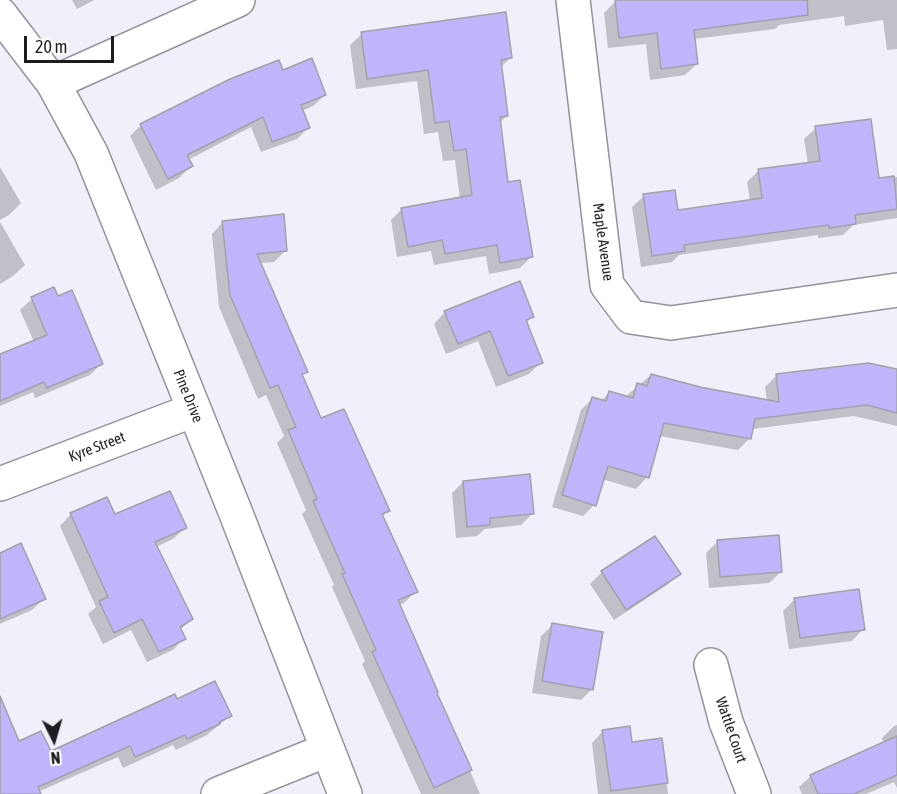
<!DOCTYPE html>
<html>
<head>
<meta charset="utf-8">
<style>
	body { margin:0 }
	#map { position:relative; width:897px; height:794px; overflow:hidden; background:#f1f0fa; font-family:"Asap Condensed",sans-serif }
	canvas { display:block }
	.north { position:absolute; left:24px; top:710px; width:60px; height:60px; -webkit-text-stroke:4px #fff; paint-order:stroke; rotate:175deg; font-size:16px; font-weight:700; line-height:24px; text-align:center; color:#1d1c20 }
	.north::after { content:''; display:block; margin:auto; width:21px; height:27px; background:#1d1c20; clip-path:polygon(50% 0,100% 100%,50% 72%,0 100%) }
	.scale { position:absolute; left:24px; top:36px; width:90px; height:27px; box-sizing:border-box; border:3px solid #1d1c20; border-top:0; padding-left:8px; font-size:18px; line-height:21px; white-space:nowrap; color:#1d1c20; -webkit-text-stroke:4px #fff; paint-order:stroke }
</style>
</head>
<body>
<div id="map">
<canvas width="897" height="794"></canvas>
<div class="north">N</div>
<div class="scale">20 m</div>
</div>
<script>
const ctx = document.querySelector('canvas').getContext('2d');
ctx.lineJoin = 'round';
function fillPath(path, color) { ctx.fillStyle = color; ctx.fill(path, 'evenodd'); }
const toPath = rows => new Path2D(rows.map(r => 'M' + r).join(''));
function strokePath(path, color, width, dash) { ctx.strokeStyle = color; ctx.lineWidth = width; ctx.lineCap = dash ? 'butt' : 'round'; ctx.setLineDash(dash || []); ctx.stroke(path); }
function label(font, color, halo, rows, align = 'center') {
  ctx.font = font + ' "Asap Condensed",sans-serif'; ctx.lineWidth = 4.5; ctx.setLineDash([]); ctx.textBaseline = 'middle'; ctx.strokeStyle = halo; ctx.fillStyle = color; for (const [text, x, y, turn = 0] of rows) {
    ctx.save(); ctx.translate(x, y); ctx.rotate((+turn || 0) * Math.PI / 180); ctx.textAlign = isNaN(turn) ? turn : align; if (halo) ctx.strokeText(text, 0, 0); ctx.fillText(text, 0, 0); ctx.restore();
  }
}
const shadow = toPath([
	[72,0,94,0,77,9],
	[628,0,897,0,897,49,887,50,883,20,845,26,844,16,779,25,775,29,694,39,697,64,685,75,650,80,646,44,608,48,604,13,615,2],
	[362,34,511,57,500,68,507,116,499,123,507,184,532,256,520,268,489,274,486,256,434,265,431,251,397,257,391,220,402,209,460,199,455,160,443,161,438,132,424,134,417,81,356,89,350,45],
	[282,71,325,95,313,106,302,111,308,128,297,139,261,152,251,127,188,160,191,166,179,178,156,190,130,136,141,125],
	[816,128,878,180,897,177,897,218,853,225,843,235,818,238,818,235,679,255,672,262,641,267,632,207,644,196,676,212,750,201,747,182,759,170,808,164,804,139],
	[0,167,21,203,9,215,0,220],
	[0,222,25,265,13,276,0,284],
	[223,222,285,251,274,262,260,263,306,371,301,376,321,420,388,510,382,517,416,591,404,603,399,605,480,794,421,794,362,664,365,661,332,587,334,585,302,514,306,510,277,443,284,436,266,395,258,399,219,307,212,234],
	[53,289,101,364,90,375,35,398,33,392,0,406,0,356,34,342,20,310,32,299],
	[445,312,533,316,525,324,541,362,529,374,496,387,478,341,446,354,434,324],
	[897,371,897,426,854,416,752,429,750,438,738,450,659,436,647,477,636,489,602,479,594,505,583,516,552,507,581,410,593,398,601,401,609,393,626,396,651,375,699,389,767,401,765,387,776,376],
	[463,482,533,513,521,525,485,529,477,536,456,538,452,493],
	[71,514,114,516,185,528,173,539,156,547,192,619,180,630,184,638,173,650,147,662,131,630,103,644,88,614,96,607,60,526],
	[654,538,679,574,667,585,614,620,590,584,602,572],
	[718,541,781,572,769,583,709,588,706,553],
	[0,554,44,598,32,610,0,624],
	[795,599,863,629,852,641,789,649,783,611],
	[553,625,592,689,581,700,532,693,541,636],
	[176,701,230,716,207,735,176,750,173,745,123,768,118,757,33,794,0,794,0,721,19,743,50,753],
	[897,725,897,788,894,782,866,794,802,794,799,787,811,776,884,744,882,738,894,726],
	[603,731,631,744,661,740,668,794,598,794,592,743]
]);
const building = toPath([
	[615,0,807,0,808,15,694,30,698,64,661,69,657,33,619,38,615,0],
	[506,12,512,58,501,60,508,116,500,117,508,182,520,180,533,257,500,263,497,245,445,254,442,240,408,247,401,208,472,195,466,149,454,151,449,121,435,123,428,70,367,79,361,32,506,12],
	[312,58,326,95,301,105,310,128,272,142,263,117,187,155,193,166,168,179,140,124,230,79,279,60,283,70,312,58],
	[871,119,879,178,894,176,897,209,855,215,856,224,829,228,829,225,684,245,685,251,652,256,643,194,675,190,678,210,762,198,758,169,820,161,815,126,871,119],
	[284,214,287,251,257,254,308,372,302,374,321,418,344,409,390,511,382,514,418,592,398,600,438,692,437,693,472,770,434,788,372,652,376,650,342,574,345,573,313,501,317,499,288,430,296,427,278,385,270,388,230,295,222,221,284,214],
	[520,281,534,317,526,320,543,363,508,376,490,331,458,344,444,311,520,281],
	[54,287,58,296,72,290,103,364,47,388,44,382,0,401,0,354,47,335,31,297,54,287],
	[868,363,897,369,897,413,867,405,755,419,751,439,664,423,649,478,608,466,596,506,562,495,592,397,606,401,609,391,633,398,637,383,647,386,651,374,700,387,779,402,776,374,868,363],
	[530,474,534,514,490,518,490,525,467,527,463,481,530,474],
	[170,491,187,528,155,542,193,619,180,627,186,639,159,652,142,619,114,633,99,601,108,597,70,513,107,497,115,514,170,491],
	[779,535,782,572,720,577,717,540,779,535],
	[655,536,681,574,626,610,601,571,655,536],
	[21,543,46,599,0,619,0,553,21,543],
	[859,589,865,630,800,638,794,598,859,589],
	[552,623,603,632,593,690,542,681,552,623],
	[215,681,232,716,219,722,220,724,187,739,185,735,135,757,130,746,38,787,41,794,0,794,0,696,19,741,41,731,51,751,175,694,177,699,215,681],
	[630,726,632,742,662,738,668,783,611,791,602,730,630,726],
	[897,736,897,775,854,794,818,794,810,775,897,736]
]);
const minor = toPath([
	[573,0,607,285,631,317,671,323,897,290],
	[0,14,53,83,91,153,235,511,345,794],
	[53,83,238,0],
	[0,484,194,410],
	[711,665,726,722,754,794],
	[218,794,327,750]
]);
const streetNames = [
	["Maple Avenue",603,242,82],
	["Pine Drive",188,396,68],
	["Kyre Street",97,447,-21],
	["Wattle Court",731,730,71]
];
fillPath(shadow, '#0003');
fillPath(building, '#c0b5fa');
strokePath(building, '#a2a1aa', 1.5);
strokePath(minor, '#94939c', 36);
strokePath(minor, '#fff', 33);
label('15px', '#1d1c20', '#fff', streetNames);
</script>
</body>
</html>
